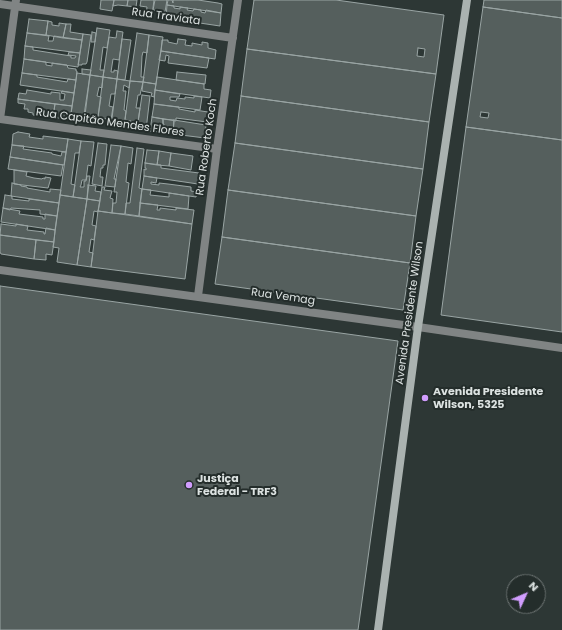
<!DOCTYPE html>
<html>
<head>
<meta charset="utf-8">
<style>
	body { margin:0 }
	#map { position:relative; width:562px; height:630px; overflow:hidden; background:#2d3735; font-family:Poppins,sans-serif }
	canvas { display:block }
	.north { position:absolute; left:506px; top:574px; width:40px; height:40px; box-sizing:border-box; background:#242d2b; border:1px solid #6e7574; border-radius:50%; rotate:46deg; font-size:11px; font-weight:700; line-height:16px; text-align:center; color:#dce2e1 }
	.north::after { content:''; display:block; margin:auto; width:14px; height:18px; background:#d19dfe; clip-path:polygon(50% 0,100% 100%,50% 72%,0 100%) }
</style>
</head>
<body>
<div id="map">
<canvas width="562" height="630"></canvas>
<div class="north">N</div>
</div>
<script>
const ctx = document.querySelector('canvas').getContext('2d');
ctx.lineJoin = 'round';
function fillPath(path, color) { ctx.fillStyle = color; ctx.fill(path, 'evenodd'); }
const toPath = rows => new Path2D(rows.map(r => 'M' + r).join(''));
function strokePath(path, color, width, dash) { ctx.strokeStyle = color; ctx.lineWidth = width; ctx.lineCap = dash ? 'butt' : 'round'; ctx.setLineDash(dash || []); ctx.stroke(path); }
function label(font, color, halo, rows, align = 'center') {
  ctx.font = font + ' Poppins,sans-serif'; ctx.lineWidth = 4; ctx.setLineDash([]); ctx.textBaseline = 'middle'; ctx.strokeStyle = halo; ctx.fillStyle = color; for (const [text, x, y, turn = 0] of rows) {
    ctx.save(); ctx.translate(x, y); ctx.rotate((+turn || 0) * Math.PI / 180); ctx.textAlign = isNaN(turn) ? turn : align; if (halo) ctx.strokeText(text, 0, 0); ctx.fillText(text, 0, 0); ctx.restore();
  }
}
const building = toPath([
	[101,0,114,0,112,11,100,9,101,0],
	[114,0,128,0,127,6,118,5,113,6,114,0],
	[128,0,137,0,136,7,127,6,128,0],
	[141,0,154,0,152,16,146,15,147,7,140,6,141,0],
	[155,0,167,0,165,12,153,10,155,0],
	[168,0,172,0,173,3,173,0,198,0,218,3,222,4,221,13,167,5,168,0],
	[254,0,336,0,444,15,436,74,247,49,254,0],
	[418,48,425,49,424,57,417,56,418,48],
	[484,0,562,0,562,18,483,7,484,0],
	[167,5,174,6,174,8,180,9,180,7,188,8,187,10,193,11,194,9,201,10,201,12,205,13,206,10,221,13,220,26,166,18,167,5],
	[483,7,562,18,562,140,466,127,483,7],
	[481,112,489,113,488,118,480,117,481,112],
	[29,19,48,21,46,35,27,33,29,19],
	[48,21,52,22,52,25,59,26,59,23,66,24,63,38,46,35,48,21],
	[66,24,71,24,70,32,83,34,82,40,63,38,66,24],
	[97,28,110,30,107,48,103,47,100,70,104,70,103,77,90,75,97,28],
	[117,31,123,32,119,60,113,59,111,72,114,72,114,70,118,71,117,79,103,77,109,37,116,38,117,31],
	[92,32,96,33,95,42,91,42,92,32],
	[27,33,49,36,48,41,53,41,54,36,82,40,80,53,25,46,27,33],
	[137,33,149,35,147,53,143,52,142,56,141,77,144,77,143,82,130,81,137,33],
	[83,34,91,35,87,62,86,64,82,64,82,65,78,65,83,34],
	[149,35,163,37,156,84,143,82,149,35],
	[122,39,131,40,125,80,117,79,122,39],
	[178,39,186,40,185,45,192,46,192,43,202,45,202,42,208,43,208,48,216,50,215,59,161,51,162,40,168,40,168,42,177,44,178,39],
	[25,46,33,47,33,50,71,56,71,58,75,58,76,56,68,55,69,52,80,53,78,67,24,59,25,46],
	[247,49,436,74,429,122,241,96,247,49],
	[161,51,209,58,207,68,168,63,169,56,166,55,165,61,159,60,161,51],
	[24,59,46,62,46,65,52,66,52,63,67,65,68,68,76,69,76,71,77,71,76,80,22,73,24,59],
	[82,69,91,70,90,75,82,74,82,69],
	[177,72,206,75,205,84,176,80,177,72],
	[22,73,37,75,37,77,67,82,68,79,76,80,74,93,20,85,22,73],
	[77,73,90,75,83,122,77,121,78,115,71,114,77,73],
	[90,75,103,77,102,88,99,87,97,96,101,97,97,124,91,123,92,116,85,115,90,75],
	[103,77,117,79,115,94,111,94,109,106,113,107,111,120,98,117,103,77],
	[157,77,204,84,204,89,211,90,210,98,155,90,157,77],
	[117,79,130,81,129,88,124,85,123,91,126,91,124,110,126,111,124,127,111,126,117,79],
	[130,81,143,82,140,95,138,95,136,108,140,108,137,129,130,128,131,121,125,120,130,81],
	[143,82,156,84,154,97,151,96,152,93,142,91,143,82],
	[27,90,51,94,51,92,60,93,60,100,64,100,65,94,61,93,62,91,74,93,72,106,18,99,19,93,26,94,27,90],
	[155,90,180,94,179,97,170,97,170,100,176,101,177,98,185,99,185,97,194,98,194,96,202,97,200,110,154,104,155,90],
	[142,95,150,96,146,130,137,129,142,95],
	[241,96,429,122,423,169,235,143,241,96],
	[18,99,55,104,53,117,33,115,33,113,28,112,28,109,24,109,25,104,18,103,18,99],
	[55,104,72,106,70,120,53,117,55,104],
	[154,104,179,107,179,109,195,112,195,110,208,112,207,122,176,118,176,121,152,117,154,104],
	[152,117,163,119,163,124,160,123,159,132,150,131,152,117],
	[163,119,174,120,173,134,163,133,164,124,163,124,163,119],
	[174,120,206,125,205,138,173,134,174,120],
	[466,127,562,140,562,332,441,315,466,127],
	[18,132,30,134,29,137,43,139,43,136,68,139,66,152,12,145,13,134,18,132],
	[68,139,81,141,79,153,75,153,71,184,75,185,73,197,60,195,68,139],
	[81,141,94,142,91,166,88,165,86,180,82,180,81,185,80,187,84,187,84,181,86,181,87,176,90,176,87,199,73,197,81,141],
	[98,143,107,144,105,165,103,165,103,168,101,168,100,177,103,177,102,186,92,184,98,143],
	[235,143,423,169,416,216,228,190,235,143],
	[12,145,24,146,23,149,52,153,52,154,61,156,62,152,66,152,64,165,10,157,12,145],
	[111,145,121,146,114,179,116,179,115,187,105,186,111,145],
	[121,146,133,148,131,164,128,163,126,182,129,183,125,214,112,213,113,203,116,203,117,192,114,192,121,146],
	[137,148,144,149,139,188,142,189,139,216,125,214,126,203,130,203,137,148],
	[147,150,159,151,157,165,145,163,147,150],
	[159,151,171,153,169,166,157,165,159,151],
	[171,153,193,156,191,170,169,166,171,153],
	[10,157,63,165,61,176,8,169,10,157],
	[145,163,161,165,161,168,199,173,198,184,144,176,144,169,146,170,146,168,145,168,145,163],
	[14,170,27,172,26,176,34,178,42,179,43,178,45,179,45,177,51,178,48,188,14,184,14,170],
	[144,176,157,178,156,183,151,182,151,184,159,185,159,183,168,184,191,187,191,191,197,192,196,197,142,189,144,176],
	[12,183,21,185,21,186,27,187,27,188,50,192,50,189,61,190,59,203,11,196,12,183],
	[88,185,96,186,95,191,101,192,100,201,87,199,88,185],
	[102,187,105,187,104,190,112,191,110,198,113,199,112,213,98,211,102,187],
	[142,189,151,190,150,195,169,197,169,193,189,196,188,209,140,203,142,189],
	[228,190,416,216,410,263,222,237,228,190],
	[5,195,12,196,12,199,29,201,29,199,59,203,57,216,40,214,40,210,11,208,10,210,3,208,5,195],
	[60,195,87,199,77,265,57,262,59,248,53,247,60,195],
	[87,199,100,201,98,212,94,211,92,225,96,226,94,240,91,239,89,252,93,253,91,267,77,265,87,199],
	[140,203,158,205,157,210,160,210,160,208,176,210,176,208,194,210,192,224,139,216,140,203],
	[3,208,20,211,19,214,43,217,43,219,45,219,45,214,57,216,55,230,1,222,3,208],
	[98,211,192,224,185,279,91,267,98,211],
	[1,224,16,226,16,224,28,226,27,230,44,232,44,234,45,234,46,228,55,230,54,242,0,235,1,224],
	[0,235,36,240,34,259,1,254,0,252,0,235],
	[222,237,410,263,403,310,215,284,222,237],
	[36,240,54,242,52,255,46,254,46,260,34,259,36,240],
	[0,286,398,341,358,630,0,630,0,286]
]);
const street = toPath([
	[0,4,233,38],
	[0,119,217,149],
	[0,119,16,0],
	[0,270,418,327,562,348],
	[198,296,217,149,238,0]
]);
const secondary = toPath([
	[378,630,418,327,467,0]
]);
const markers = [
	[425,398,4,"#d19dfe"],
	[189,485,4,"#d19dfe"]
];
const streetNames = [
	["Rua Traviata",166,17,8],
	["Rua Capitão Mendes Flores",110,123,8],
	["Rua Roberto Koch",207,147,-82],
	["Rua Vemag",283,297,8],
	["Avenida Presidente Wilson",410,313,-82]
];
const poiNames = [
	["Avenida Presidente",433,392],
	["Wilson, 5325",433,405],
	["Justiça",197,479],
	["Federal - TRF3",197,492]
];
fillPath(building, '#555f5d');
strokePath(building, '#9aa5a4', 1);
strokePath(street, '#808484', 8);
strokePath(secondary, '#aab2b0', 8);
for (const [x, y, r, color] of markers) { const dot = new Path2D(); dot.arc(x, y, r, 0, 2 * Math.PI); ctx.fillStyle = color; ctx.fill(dot); strokePath(dot, '#242d2b', 1.5); }
label('11px', '#dce2e1', '#242d2b', streetNames);
label('bold 11px', '#dce2e1', '#242d2b', poiNames, 'left');
</script>
</body>
</html>
